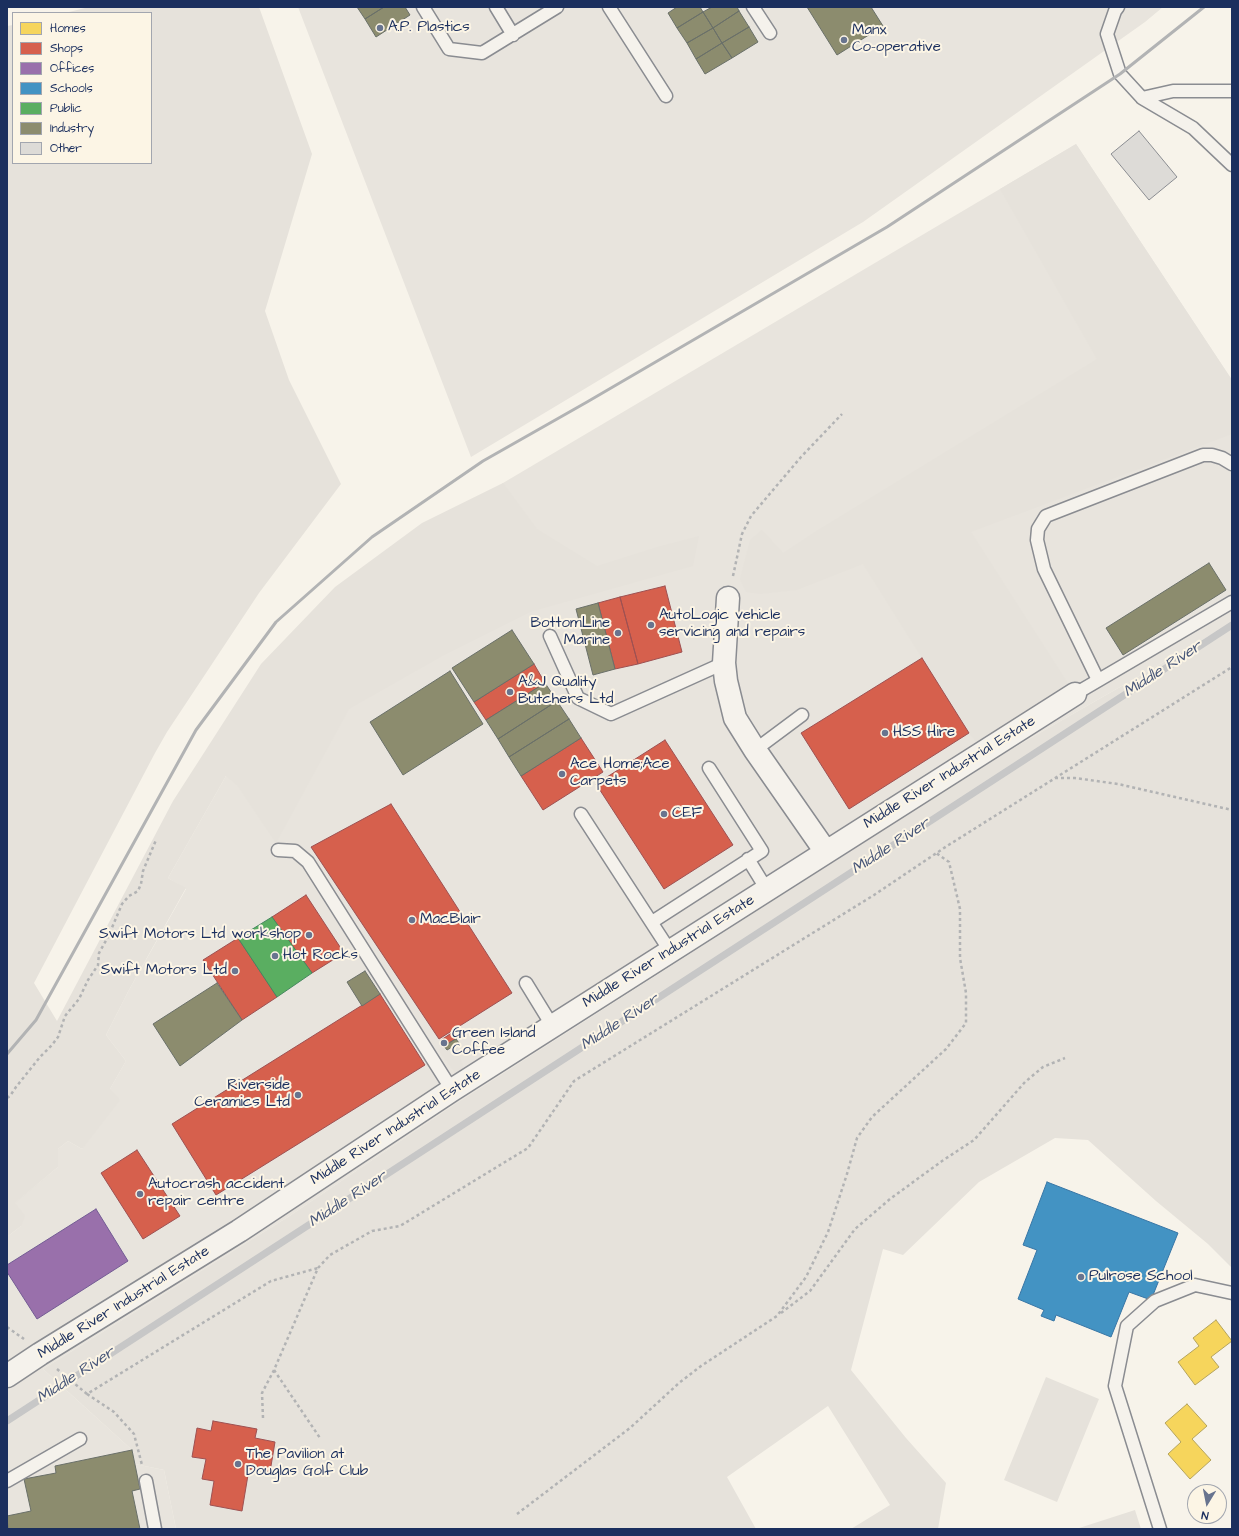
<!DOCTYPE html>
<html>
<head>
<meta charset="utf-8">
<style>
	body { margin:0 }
	#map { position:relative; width:1239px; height:1536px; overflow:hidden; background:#f7f3ea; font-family:"Architects Daughter",sans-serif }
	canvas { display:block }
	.frame { position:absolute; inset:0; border:8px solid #1b2f5e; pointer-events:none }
	.legend { position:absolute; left:12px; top:12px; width:140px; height:152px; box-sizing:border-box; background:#fcf5e5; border:1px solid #a2a6af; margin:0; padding:5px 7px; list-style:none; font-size:12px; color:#1b2f5e }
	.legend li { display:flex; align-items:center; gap:8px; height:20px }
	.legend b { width:20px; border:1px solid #a2a6af }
	.north { position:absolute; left:1187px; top:1484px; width:40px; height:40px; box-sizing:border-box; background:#fcf5e5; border:1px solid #a2a6af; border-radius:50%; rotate:190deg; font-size:11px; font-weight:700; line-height:16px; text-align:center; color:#1b2f5e }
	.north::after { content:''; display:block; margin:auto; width:14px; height:18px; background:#68748f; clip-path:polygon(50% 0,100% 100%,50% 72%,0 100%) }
</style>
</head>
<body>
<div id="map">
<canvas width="1239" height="1536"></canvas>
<div class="frame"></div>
<ul class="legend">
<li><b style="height:11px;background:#f6d55c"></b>Homes</li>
<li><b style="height:11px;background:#d6604d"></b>Shops</li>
<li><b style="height:11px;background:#9970ab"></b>Offices</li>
<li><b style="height:11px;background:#4393c3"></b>Schools</li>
<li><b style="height:11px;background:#5aae61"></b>Public</li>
<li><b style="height:11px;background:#8c8c6e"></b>Industry</li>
<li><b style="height:11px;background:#dddbd7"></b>Other</li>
</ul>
<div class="north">N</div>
</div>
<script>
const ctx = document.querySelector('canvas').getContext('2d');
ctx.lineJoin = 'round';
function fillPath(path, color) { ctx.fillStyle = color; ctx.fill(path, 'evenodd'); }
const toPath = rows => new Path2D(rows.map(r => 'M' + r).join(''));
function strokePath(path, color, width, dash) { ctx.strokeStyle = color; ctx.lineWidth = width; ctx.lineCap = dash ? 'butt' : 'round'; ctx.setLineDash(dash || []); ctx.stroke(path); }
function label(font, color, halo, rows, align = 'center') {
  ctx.font = font + ' "Architects Daughter",sans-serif'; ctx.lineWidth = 4; ctx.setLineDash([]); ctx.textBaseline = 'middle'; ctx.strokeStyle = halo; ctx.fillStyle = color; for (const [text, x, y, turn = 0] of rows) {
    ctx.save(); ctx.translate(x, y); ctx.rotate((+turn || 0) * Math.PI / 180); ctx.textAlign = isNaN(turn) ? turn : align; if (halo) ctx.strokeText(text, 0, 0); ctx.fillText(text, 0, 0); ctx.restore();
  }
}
const built = toPath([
	[298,7,1163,7,1145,22,863,222,471,457],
	[1076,144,1232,380,1232,623,994,759,452,1106,288,1217,43,1369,132,1450,135,1464,164,1470,176,1529,7,1529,7,1237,21,1226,14,1203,58,1167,58,1149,68,1141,82,1149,110,1089,126,1061,106,1035,129,990,186,889,168,878,226,776,314,672,503,483]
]);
const green = toPath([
	[89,7,259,7,312,154,265,311,289,380,341,484,259,593,167,732,155,753,34,983,57,1021,173,801,261,664,335,587,422,523,503,483,537,529,597,566,657,547,699,536,693,566,530,612,446,654,349,709,276,843,237,785,226,776,168,878,186,888,129,990,106,1035,126,1061,110,1089,120,1100,82,1149,68,1141,58,1149,58,1167,15,1203,25,1216,21,1226,7,1237,7,26,13,25,13,163,151,163,151,13,65,13],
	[1076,144,1232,380,1232,434,971,532,1069,685,978,744,969,733,863,564,797,590,761,594,746,592,740,579,750,540,762,530,783,553,818,530,1097,359,1000,189],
	[1232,623,1232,1268,1208,1244,1156,1201,1088,1140,1055,1138,979,1182,903,1255,883,1249,851,1370,906,1438,946,1483,938,1529,851,1529,890,1505,828,1406,727,1477,756,1529,176,1529,164,1470,135,1464,132,1450,43,1369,288,1217,452,1106,994,759],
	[457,1038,460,1042,457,1049,464,1069,456,1074,438,1050],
	[1046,1377,1099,1399,1057,1502,1004,1480],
	[1135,1510,1141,1529,1076,1529]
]);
const homes = toPath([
	[1216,1320,1232,1341,1211,1357,1219,1367,1195,1385,1178,1362,1199,1346,1193,1338,1216,1320],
	[1187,1404,1207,1426,1192,1439,1211,1460,1190,1479,1168,1454,1181,1442,1165,1423,1187,1404]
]);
const shops = toPath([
	[665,586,682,652,638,664,620,597,665,586],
	[620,597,638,664,615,669,598,603,620,597],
	[922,658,969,733,849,809,801,733,922,658],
	[534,664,545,683,486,720,474,702,534,664],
	[581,738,603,772,543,810,521,776,581,738],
	[665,740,733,845,664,889,596,784,665,740],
	[391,804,512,993,439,1039,311,847,391,804],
	[306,895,344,953,312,973,272,917,306,895],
	[238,938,277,997,242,1020,203,960,238,938],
	[380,994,425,1065,216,1195,172,1124,380,994],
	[453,1032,457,1038,444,1046,441,1040,453,1032],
	[137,1150,180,1216,143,1239,101,1173,137,1150],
	[213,1421,257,1429,255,1438,275,1442,270,1472,249,1469,242,1511,210,1505,214,1481,202,1479,206,1459,192,1457,197,1428,211,1431,213,1421]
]);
const offices = toPath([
	[96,1209,128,1261,37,1319,7,1272,7,1265,96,1209]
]);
const schools = toPath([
	[1047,1182,1178,1233,1151,1300,1129,1292,1111,1337,1056,1315,1054,1321,1041,1316,1044,1310,1018,1299,1037,1250,1023,1245,1047,1182]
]);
const public = toPath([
	[272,917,312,973,277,997,238,938,272,917]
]);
const industry = toPath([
	[357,7,384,7,365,19,357,7],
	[384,7,405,7,410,15,376,37,365,19,384,7],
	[677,7,700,7,703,12,677,28,668,13,677,7],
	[712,7,737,7,739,11,713,28,703,12,712,7],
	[807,7,871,7,883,26,837,55,807,7],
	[739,11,749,27,722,43,713,28,739,11],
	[703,12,713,28,687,43,677,28,703,12],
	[749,27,758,42,732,58,722,43,749,27],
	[713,28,722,43,696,59,687,43,713,28],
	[722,43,732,58,705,74,696,59,722,43],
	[1209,563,1226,590,1123,655,1106,628,1209,563],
	[598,603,615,669,593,675,576,609,598,603],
	[512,630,534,664,474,702,452,668,512,630],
	[450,671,483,724,403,775,370,722,450,671],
	[545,683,557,701,498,739,486,720,545,683],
	[557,701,569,719,509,757,498,739,557,701],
	[569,719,581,738,521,776,509,757,569,719],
	[365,971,380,994,362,1006,347,982,365,971],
	[217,983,242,1020,180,1066,153,1024,217,983],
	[456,1039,459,1043,447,1050,444,1046,456,1039],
	[132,1450,140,1489,132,1491,140,1529,8,1529,7,1516,31,1511,24,1479,56,1473,55,1466,132,1450]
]);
const stream = toPath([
	[7,1421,1232,625]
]);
const building = toPath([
	[1139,131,1177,177,1149,200,1111,154,1139,131]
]);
const path = toPath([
	[733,576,742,534,751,516,801,457,842,414],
	[1055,778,1075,778,1118,784,1232,810],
	[7,1098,10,1096,16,1087,40,1057,52,1045,58,1037,65,1016,79,999,88,980,98,965,99,953,108,937,122,904,129,896,138,891,141,884,143,871,156,840],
	[781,1313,810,1291,855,1229,890,1199,942,1161,974,1140,1025,1082,1043,1067,1065,1058],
	[7,1327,24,1339],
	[57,1369,87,1394,271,1281,318,1268],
	[274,1370,320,1438],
	[87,1394,114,1412,134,1434,142,1465],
	[263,1418,262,1393,274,1370,318,1268,330,1255,372,1231,400,1226,528,1148,574,1081,874,895,947,846,1232,667],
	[517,1514,630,1428,679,1383,701,1366,777,1316,806,1277,828,1232,847,1174,857,1138,872,1117,946,1049,966,1023,966,993,960,958,960,909,949,862,936,853]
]);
const service = toPath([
	[423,7,449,49,482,53,557,7],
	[496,7,513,35],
	[609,7,666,96],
	[753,7,770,33],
	[1118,7,1115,11,1107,34,1120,74,1142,98,1173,91,1232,91],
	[1142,98,1193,128,1232,165],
	[550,636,578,698,611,714,724,663],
	[1098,680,1044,569,1037,540,1038,529,1046,516,1203,455,1212,455,1222,458,1232,464],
	[1075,694,1232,602],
	[755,750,802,715],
	[581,814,670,951],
	[278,850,295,851,308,862,452,1090],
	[748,859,767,890],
	[652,922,762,851,709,768],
	[526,983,553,1027],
	[7,1481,80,1439],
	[146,1481,155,1529],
	[1160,1529,1115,1386,1127,1326,1155,1301,1195,1285,1232,1293]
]);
const minor = toPath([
	[728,598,724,663,726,681,735,718,755,750,826,852],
	[7,1376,40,1354,239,1231,452,1090,1075,694]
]);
const rail = toPath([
	[7,1054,36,1020,196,730,276,622,372,537,483,461,587,402,887,227,1120,74,1204,7]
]);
const markers = [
	[380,28,4,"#68748f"],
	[844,40,4,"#68748f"],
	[651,625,4,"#68748f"],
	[618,633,4,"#68748f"],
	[510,692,4,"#68748f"],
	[885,733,4,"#68748f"],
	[562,774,4,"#68748f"],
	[664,814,4,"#68748f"],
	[412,920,4,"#68748f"],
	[309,935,4,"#68748f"],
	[275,956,4,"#68748f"],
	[235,971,4,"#68748f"],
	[444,1043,4,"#68748f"],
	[298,1095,4,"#68748f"],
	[140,1194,4,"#68748f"],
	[1081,1277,4,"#68748f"],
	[238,1464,4,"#68748f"]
];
const poiNames = [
	["A.P. Plastics",388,28],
	["Manx",852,31],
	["Co-operative",852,48],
	["AutoLogic vehicle",659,616],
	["servicing and repairs",659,633],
	["BottomLine",610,624,"right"],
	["Marine",610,641,"right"],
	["A&J Quality",518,683],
	["Butchers Ltd",518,700],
	["HSS Hire",893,733],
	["Ace Home;Ace",570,765],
	["Carpets",570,782],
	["CEF",672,814],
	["MacBlair",420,920],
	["Swift Motors Ltd workshop",301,935,"right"],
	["Hot Rocks",283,956],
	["Swift Motors Ltd",227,971,"right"],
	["Green Island",452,1034],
	["Coffee",452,1051],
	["Riverside",290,1086,"right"],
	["Ceramics Ltd",290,1103,"right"],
	["Autocrash accident",148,1185],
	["repair centre",148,1202],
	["Pulrose School",1089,1277],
	["The Pavilion at",246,1455],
	["Douglas Golf Club",246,1472]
];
const streetNames = [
	["Middle River Industrial Estate",950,773,-32],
	["Middle River Industrial Estate",669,952,-32],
	["Middle River Industrial Estate",396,1128,-33],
	["Middle River Industrial Estate",124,1303,-32]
];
const waterNames = [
	["Middle River",1163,670,-33],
	["Middle River",891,847,-33],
	["Middle River",620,1023,-33],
	["Middle River",348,1200,-33],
	["Middle River",76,1376,-33]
];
fillPath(built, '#e8e4dd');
fillPath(green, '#e6e2db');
fillPath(homes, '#f6d55c');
strokePath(homes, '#b4a35d', 1);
fillPath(shops, '#d6604d');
strokePath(shops, '#9e5152', 1);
fillPath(offices, '#9970ab');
strokePath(offices, '#735c94', 1);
fillPath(schools, '#4393c3');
strokePath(schools, '#3775a5', 1);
fillPath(public, '#5aae61');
strokePath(public, '#478860', 1);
fillPath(industry, '#8c8c6e');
strokePath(industry, '#6a7069', 1);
strokePath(stream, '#c7c7c7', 7);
fillPath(building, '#dddbd7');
strokePath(building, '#8a8c91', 1);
strokePath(service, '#8a8c91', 15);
strokePath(minor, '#8a8c91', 25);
strokePath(path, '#b2b3b4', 2.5, [3, 3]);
strokePath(service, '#f5f2ec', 12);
strokePath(minor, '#f5f2ec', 22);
strokePath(rail, '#b2b3b4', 3);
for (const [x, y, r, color] of markers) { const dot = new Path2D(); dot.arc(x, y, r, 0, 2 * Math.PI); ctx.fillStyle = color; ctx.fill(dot); strokePath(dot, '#fcf5e5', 1.5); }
label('15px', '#1b2f5e', '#fcf5e5', poiNames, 'left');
label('15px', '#1b2f5e', '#fcf5e5', streetNames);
label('italic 16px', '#485779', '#fcf5e5', waterNames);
</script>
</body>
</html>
